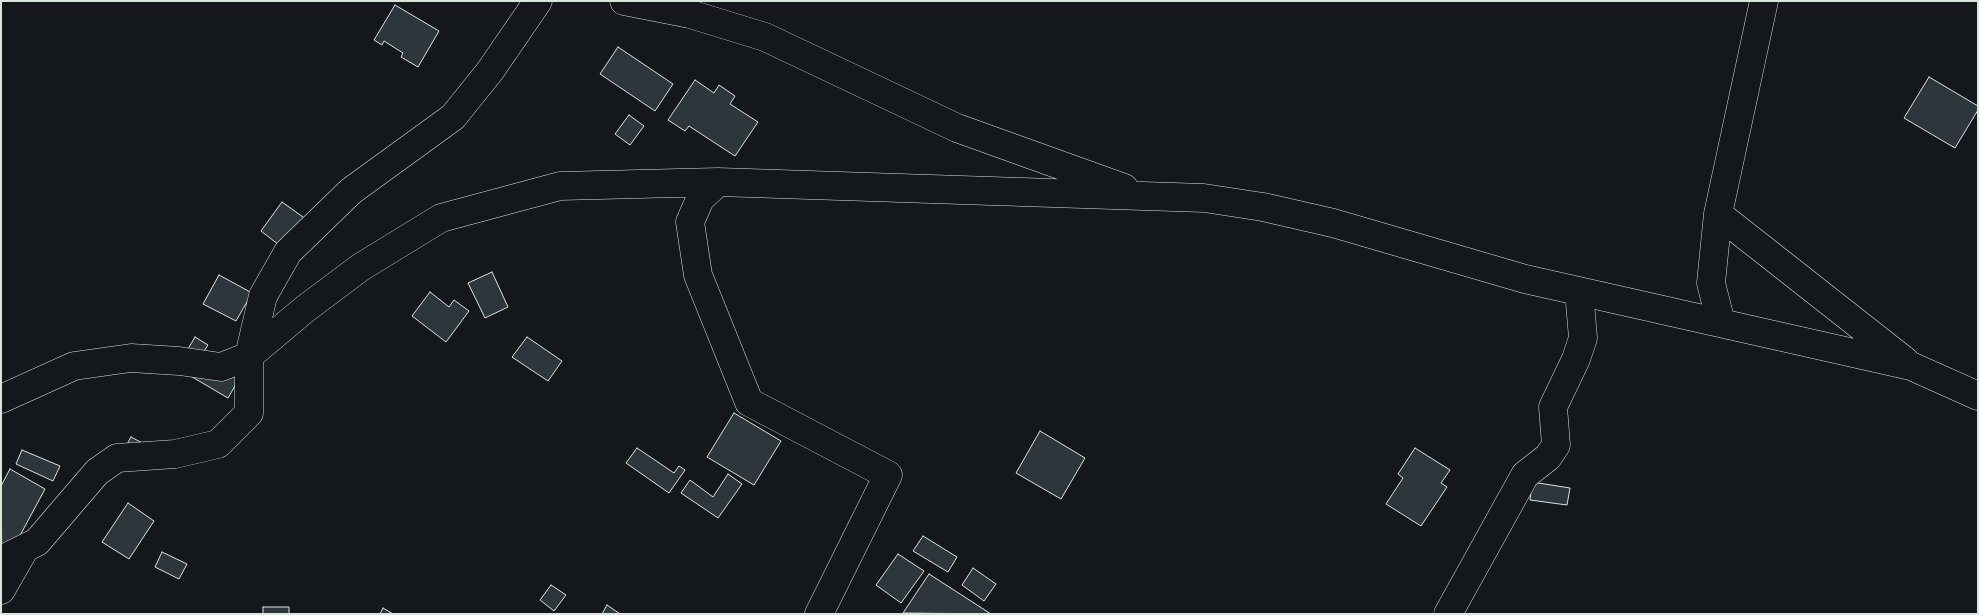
<!DOCTYPE html>
<html>
<head>
<meta charset="utf-8">
<style>
	body { margin:0 }
	#map { position:relative; width:1979px; height:615px; overflow:hidden; background:#14181c; font-family:Roboto,sans-serif }
	canvas { display:block }
	.frame { position:absolute; inset:0; border:2px solid #d8e6dc; pointer-events:none }
</style>
</head>
<body>
<div id="map">
<canvas width="1979" height="615"></canvas>
<div class="frame"></div>
</div>
<script>
const ctx = document.querySelector('canvas').getContext('2d');
ctx.lineJoin = 'round';
function fillPath(path, color) { ctx.fillStyle = color; ctx.fill(path, 'evenodd'); }
const toPath = rows => new Path2D(rows.map(r => 'M' + r).join(''));
function strokePath(path, color, width, dash) { ctx.strokeStyle = color; ctx.lineWidth = width; ctx.lineCap = dash ? 'butt' : 'round'; ctx.setLineDash(dash || []); ctx.stroke(path); }
const building = toPath([
	[395,5,439,31,418,67,401,57,403,53,384,41,382,45,374,40,395,5],
	[618,47,673,84,655,111,600,74,618,47],
	[1929,77,1978,106,1978,110,1955,148,1904,118,1929,77],
	[695,80,714,93,719,85,735,96,730,104,758,122,735,156,689,126,685,131,668,120,695,80],
	[629,115,644,126,630,145,615,134,629,115],
	[282,202,310,222,288,252,261,231,282,202],
	[492,272,508,307,485,318,468,283,492,272],
	[219,275,252,293,236,321,203,304,219,275],
	[430,292,449,307,454,300,469,311,446,342,412,316,430,292],
	[195,337,208,345,204,351,246,367,228,398,177,368,195,337],
	[527,337,562,361,548,381,512,357,527,337],
	[734,413,781,441,754,485,707,457,734,413],
	[1040,431,1085,458,1061,499,1016,473,1040,431],
	[131,437,148,446,125,448,131,437],
	[637,448,674,473,679,466,685,470,669,493,626,463,637,448],
	[1415,448,1450,470,1441,483,1447,487,1421,526,1386,504,1403,478,1398,474,1415,448],
	[22,450,60,466,53,481,16,464,22,450],
	[10,469,45,489,2,569,1,486,10,469],
	[728,474,742,484,718,518,681,493,690,480,713,497,728,474],
	[1532,482,1570,488,1567,505,1530,500,1532,482],
	[128,503,154,521,129,559,102,542,128,503],
	[923,536,957,557,948,572,913,551,923,536],
	[162,552,187,564,179,579,155,567,162,552],
	[898,554,924,571,901,603,876,585,898,554],
	[973,568,996,584,984,601,962,585,973,568],
	[929,574,991,614,903,613,929,574],
	[551,585,566,595,554,611,540,600,551,585],
	[607,605,620,614,602,614,607,605],
	[263,607,289,607,289,614,263,614,263,607],
	[383,608,393,614,380,614,383,608]
]);
const street = toPath([
	[624,1,690,14,765,37,957,128,1124,188],
	[718,182,700,199,690,222,698,275,749,402,888,475,819,614],
	[1718,214,1905,361],
	[1721,323,1711,283,1718,214,1764,1],
	[1,399,74,366,131,358,179,361,221,367,249,356,305,309,361,267,441,218,560,186,718,182,1204,198,1263,207,1333,223,1525,279,1911,366,1978,396],
	[1,560,37,542,97,472,117,458,175,454,218,444,249,413,249,356,263,296,288,252,351,191,453,117,490,71,538,1],
	[1,590,25,548],
	[1448,614,1525,475,1548,457,1556,445,1553,407,1576,359,1583,338,1579,291]
]);
fillPath(building, '#2c363c');
strokePath(building, '#d8e6dc', 1);
strokePath(street, '#d8e6dc', 29);
strokePath(street, '#14181c', 28);
</script>
</body>
</html>
